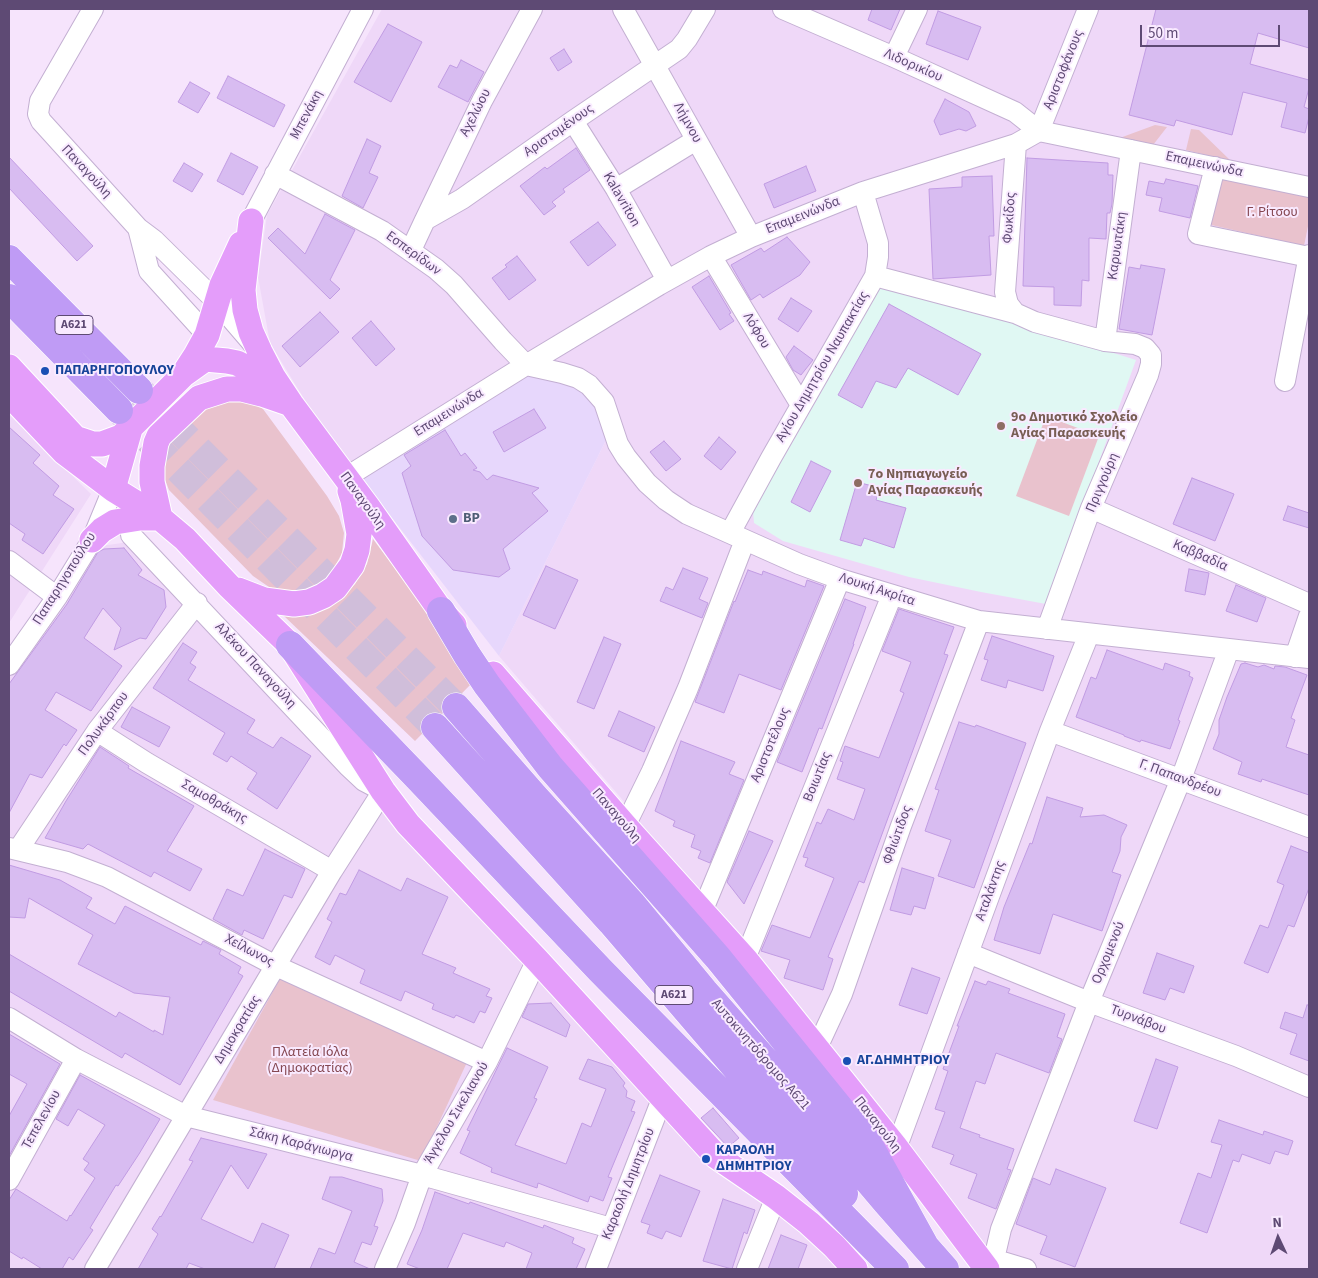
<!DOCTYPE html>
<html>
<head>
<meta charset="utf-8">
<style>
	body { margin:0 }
	#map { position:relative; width:1318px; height:1278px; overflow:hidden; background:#f6e4fc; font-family:"Source Sans 3",sans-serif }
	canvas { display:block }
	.frame { position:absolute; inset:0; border:10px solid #5e4a74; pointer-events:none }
	.north { position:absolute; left:1253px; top:1213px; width:50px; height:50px; -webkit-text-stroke:4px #f9eaff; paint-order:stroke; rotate:357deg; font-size:14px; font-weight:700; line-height:20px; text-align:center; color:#5e4a74 }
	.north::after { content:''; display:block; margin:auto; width:18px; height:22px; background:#5e4a74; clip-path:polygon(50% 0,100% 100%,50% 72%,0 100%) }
	.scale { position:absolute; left:1140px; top:25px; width:140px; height:22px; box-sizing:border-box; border:2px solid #5e4a74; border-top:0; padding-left:6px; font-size:15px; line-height:18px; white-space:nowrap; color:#5e4a74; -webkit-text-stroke:4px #f9eaff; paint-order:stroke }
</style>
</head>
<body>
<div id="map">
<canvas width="1318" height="1278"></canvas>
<div class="frame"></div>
<div class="north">N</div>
<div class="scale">50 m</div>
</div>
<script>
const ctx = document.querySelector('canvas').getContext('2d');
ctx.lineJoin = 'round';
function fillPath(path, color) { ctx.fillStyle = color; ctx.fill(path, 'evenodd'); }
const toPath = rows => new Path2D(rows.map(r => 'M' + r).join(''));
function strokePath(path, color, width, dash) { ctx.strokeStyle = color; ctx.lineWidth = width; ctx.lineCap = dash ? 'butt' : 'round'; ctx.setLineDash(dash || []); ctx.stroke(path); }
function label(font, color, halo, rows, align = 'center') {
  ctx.font = font + ' "Source Sans 3",sans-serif'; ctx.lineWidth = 4; ctx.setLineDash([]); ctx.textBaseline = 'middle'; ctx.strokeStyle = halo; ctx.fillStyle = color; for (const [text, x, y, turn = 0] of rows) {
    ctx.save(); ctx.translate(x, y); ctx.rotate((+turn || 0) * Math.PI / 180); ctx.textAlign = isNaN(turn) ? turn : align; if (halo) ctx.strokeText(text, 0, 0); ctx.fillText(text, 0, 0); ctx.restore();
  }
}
const residential = toPath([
	[382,9,1309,9,1309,1269,997,1269,621,798,499,656,608,436,358,474,309,407,270,343,258,277,267,215],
	[9,414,91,494,9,623],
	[129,542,508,945,802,1224,841,1269,9,1269,9,669,94,547]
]);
const commercial = toPath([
	[522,365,565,374,599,408,608,436,499,656,358,474]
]);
const education = toPath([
	[884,285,1015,322,1136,360,1058,574,1046,604,981,592,909,577,783,541,754,523,753,511,819,396,876,289]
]);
const green = toPath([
	[1155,125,1167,127,1153,145,1117,139],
	[1191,129,1199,130,1231,161,1186,150],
	[1218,176,1309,196,1309,221,1304,246,1207,224],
	[251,398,263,409,327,496,339,516,344,533,342,553,332,572,320,582,307,589,286,592,269,587,253,576,169,490,164,477,164,465,166,453,171,443,212,402],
	[1046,416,1099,436,1069,516,1016,496],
	[373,539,425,609,473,682,415,741,284,616,307,616,325,609,339,600,355,584,367,564],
	[281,977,469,1058,421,1161,213,1100]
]);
const building = toPath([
	[872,9,900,9,891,30,868,20,872,9],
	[1156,9,1309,9,1309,48,1258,33,1250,64,1309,80,1309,88,1304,107,1309,109,1309,117,1305,133,1281,127,1287,103,1243,92,1232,135,1176,120,1174,126,1129,115,1156,9],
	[938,11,981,27,968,60,926,44,938,11],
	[388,24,422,42,391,102,354,82,388,24],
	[564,49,572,62,558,71,550,58,564,49],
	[461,60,484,72,468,102,438,87,450,65,457,68,461,60],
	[228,76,285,105,274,127,217,98,228,76],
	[190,82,210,93,198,113,178,102,190,82],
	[945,99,969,112,976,126,966,131,959,129,940,135,934,121,945,99],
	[367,139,381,146,369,173,378,177,363,208,342,196,367,139],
	[576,148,590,170,563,189,565,192,552,202,556,206,544,215,520,186,545,167,547,169,576,148],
	[231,153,258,167,243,195,217,181,231,153],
	[9,157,93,246,77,261,9,188,9,157],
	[1027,158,1108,163,1108,175,1113,175,1112,204,1110,213,1107,213,1106,239,1089,238,1089,281,1082,280,1081,306,1054,305,1054,287,1023,286,1027,158],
	[184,163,203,174,192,192,173,181,184,163],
	[806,166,816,191,774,208,764,184,806,166],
	[992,176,994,236,989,236,991,275,933,279,929,189,962,187,962,177,992,176],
	[1166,179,1198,186,1190,218,1159,211,1162,198,1146,195,1149,181,1164,184,1166,179],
	[325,214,355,230,330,280,340,289,330,299,268,238,278,228,305,254,325,214],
	[598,222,616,245,588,266,570,242,598,222],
	[787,237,810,262,800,275,763,298,760,294,751,300,731,265,761,248,764,252,787,237],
	[517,256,536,280,509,300,492,278,507,267,505,265,517,256],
	[1141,265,1165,269,1152,335,1119,329,1129,267,1140,269,1141,265],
	[709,276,731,313,729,314,734,321,720,330,692,287,709,276],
	[791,298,812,311,798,332,778,319,791,298],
	[889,304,981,354,958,395,908,368,896,388,876,381,862,408,838,395,889,304],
	[320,312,339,332,300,367,282,346,320,312],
	[371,321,395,349,376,366,352,338,371,321],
	[794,346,813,360,801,375,793,370,786,357,794,346],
	[534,409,546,428,504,452,493,432,534,409],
	[9,427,40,455,33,463,59,486,53,495,74,509,43,554,22,540,25,534,9,523,9,427],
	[445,430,461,456,465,453,477,468,473,470,480,472,487,480,493,475,539,488,532,493,548,511,503,549,510,569,499,577,453,570,422,536,402,473,411,466,404,455,445,430],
	[719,437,736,452,721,470,704,456,719,437],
	[664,441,681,459,666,471,650,452,664,441],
	[811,461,831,471,810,512,791,502,811,461],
	[1192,478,1234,494,1215,541,1173,524,1192,478],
	[857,482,880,488,876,500,906,508,894,548,864,538,861,546,840,540,857,482],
	[1288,506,1309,513,1309,528,1283,520,1288,506],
	[124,548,142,570,138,575,164,590,166,607,146,639,140,638,114,650,121,628,103,608,84,638,122,666,91,711,56,692,45,710,77,730,66,746,64,744,42,778,30,774,9,813,9,684,67,604,98,552,104,549,124,548],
	[546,566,578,580,555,629,523,615,546,566],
	[683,568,708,578,699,599,708,603,702,618,660,601,666,587,673,590,683,568],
	[1189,569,1209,573,1205,595,1185,591,1189,569],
	[748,570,762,575,763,571,805,587,807,580,824,586,781,690,739,674,724,713,695,702,734,601,735,602,748,570],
	[1236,585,1266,598,1257,622,1226,611,1236,585],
	[845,599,866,607,853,644,854,644,822,729,819,728,802,772,777,762,845,599],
	[899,609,954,627,944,654,948,655,864,883,859,881,828,957,833,959,823,990,784,978,790,960,761,951,772,925,810,938,834,878,805,866,808,858,803,857,817,822,821,824,828,809,854,820,865,789,837,779,843,762,840,761,845,746,879,758,904,693,900,691,911,662,882,651,899,609],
	[992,636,1054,656,1043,691,1008,680,1006,688,981,680,988,660,984,659,992,636],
	[604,637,621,644,594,709,577,702,604,637],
	[183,643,197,652,190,663,196,667,188,680,255,720,247,733,273,748,281,737,311,756,277,809,247,789,257,773,231,756,227,762,213,754,225,733,153,688,183,643],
	[1107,650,1163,670,1165,663,1190,672,1189,676,1193,678,1178,720,1180,721,1170,749,1141,740,1140,742,1124,736,1124,735,1076,717,1091,677,1096,679,1107,650],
	[1245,663,1258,667,1264,665,1274,669,1275,666,1285,667,1307,675,1291,718,1295,720,1286,747,1309,755,1309,795,1262,779,1261,782,1238,774,1242,762,1213,749,1219,734,1219,720,1227,697,1241,664,1245,663],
	[132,707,170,727,159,747,121,727,132,707],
	[619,711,655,727,644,752,608,736,619,711],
	[959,722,975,727,976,725,1026,743,974,888,938,876,951,840,925,831,939,790,935,789,959,722],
	[681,741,735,762,729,774,744,780,710,863,698,858,701,851,691,847,695,835,673,826,675,821,655,811,681,741],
	[100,747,129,766,128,768,194,806,167,851,202,869,190,891,154,872,151,877,88,844,83,849,45,838,66,801,100,747],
	[1047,797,1083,808,1080,817,1104,815,1127,825,1121,837,1120,851,1112,872,1121,875,1102,931,1053,914,1040,954,994,940,1004,907,1030,843,1032,844,1047,797],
	[749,831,773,841,744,904,727,882,749,831],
	[1291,846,1309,853,1309,888,1294,927,1288,925,1268,973,1244,963,1260,925,1268,928,1284,885,1277,882,1291,846],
	[265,849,305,869,292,898,284,895,263,939,244,930,242,935,213,919,227,889,243,896,265,849],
	[9,865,60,880,92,898,86,908,115,924,125,906,201,945,203,941,221,950,219,954,241,967,238,973,243,976,180,1085,125,1053,122,1058,9,991,9,954,116,1017,119,1012,154,1032,154,1030,163,1035,170,997,134,993,78,964,93,935,29,898,25,918,9,917,9,865],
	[902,868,934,878,925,909,914,906,911,915,890,910,902,868],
	[359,870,401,891,407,878,448,897,422,954,456,968,453,973,490,989,486,996,492,998,485,1013,480,1011,474,1023,456,1015,454,1018,432,1009,434,1004,405,991,401,1001,360,983,365,970,335,955,330,965,315,957,332,922,327,919,340,893,346,895,359,870],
	[1157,953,1194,966,1184,993,1170,988,1165,1000,1143,993,1157,953],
	[912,968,940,978,927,1014,899,1005,912,968],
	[975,981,986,985,988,981,1010,989,1008,993,1065,1014,1057,1037,1062,1039,1049,1073,996,1053,985,1084,976,1081,960,1128,980,1135,979,1137,1014,1149,1007,1169,1011,1170,996,1209,968,1198,977,1174,950,1164,954,1155,932,1147,945,1112,935,1109,948,1071,943,1069,959,1026,957,1026,975,981],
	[551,1003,570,1025,566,1037,522,1017,528,1004,551,1003],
	[1307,1005,1309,1005,1309,1061,1290,1054,1297,1034,1280,1028,1285,1012,1303,1018,1307,1005],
	[9,1034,60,1064,9,1156,9,1116,27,1084,9,1074,9,1034],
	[507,1048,548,1067,534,1098,537,1099,515,1145,566,1164,582,1123,591,1127,606,1089,579,1079,588,1059,612,1067,625,1083,623,1086,627,1091,626,1097,635,1101,631,1111,635,1112,608,1177,612,1178,603,1201,590,1196,588,1202,538,1183,537,1188,491,1172,492,1168,460,1153,470,1131,467,1130,507,1048],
	[1156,1059,1178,1067,1157,1129,1134,1121,1156,1059],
	[80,1075,160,1119,139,1154,118,1186,116,1185,90,1228,93,1230,73,1260,69,1257,62,1269,42,1269,23,1257,22,1259,9,1251,9,1200,16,1189,67,1221,70,1215,71,1216,95,1178,84,1170,89,1163,83,1159,105,1125,78,1109,68,1126,56,1119,80,1075],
	[713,1108,739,1138,728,1147,701,1118,713,1108],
	[1219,1120,1263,1135,1264,1131,1293,1141,1288,1155,1275,1151,1270,1164,1242,1154,1239,1162,1233,1160,1207,1233,1180,1223,1198,1173,1211,1178,1222,1145,1211,1142,1219,1120],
	[201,1138,267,1154,248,1189,231,1165,201,1219,253,1243,262,1223,289,1235,274,1269,205,1269,189,1263,186,1269,138,1269,158,1234,152,1229,160,1216,161,1217,193,1161,189,1160,201,1138],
	[1056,1169,1106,1188,1075,1267,1040,1254,1047,1236,1016,1224,1033,1178,1050,1185,1056,1169],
	[660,1175,700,1191,681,1237,666,1231,662,1239,647,1233,650,1225,641,1222,660,1175],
	[330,1177,342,1177,382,1189,383,1201,374,1226,378,1227,371,1245,362,1242,354,1262,370,1269,310,1269,319,1248,335,1254,352,1211,322,1199,330,1177],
	[435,1192,469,1204,470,1202,543,1228,544,1225,574,1238,572,1243,585,1249,576,1269,526,1269,532,1253,506,1242,504,1247,463,1233,447,1269,420,1269,407,1264,422,1230,435,1192],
	[723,1199,755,1210,747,1234,744,1232,732,1269,703,1261,723,1199],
	[781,1235,807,1245,798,1269,768,1269,781,1235]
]);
const highwayTunnel = toPath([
	[139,390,456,707],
	[119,410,435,727]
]);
const minor = toPath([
	[93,9,40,101,38,114,41,121,138,228,154,240,217,302,254,345],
	[623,9,751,237],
	[783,9,894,57,1015,112,1039,131],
	[894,57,917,9],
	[573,121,616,189,667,280],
	[1039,131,1088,9],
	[1016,144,1005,292,1008,304,1015,313,1035,322,1105,341,1135,344,1145,348,1151,355,1151,364,1148,375,1091,508,1047,629],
	[1215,167,1198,234,1309,257],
	[275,174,382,231,436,269,454,285,503,341,526,365,562,373,578,378,589,385,604,402,618,444,626,457,647,483,666,500,687,514,799,564,840,579,979,621,1309,658],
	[616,189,696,140],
	[425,220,482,101,532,9],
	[251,221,363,9],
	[138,228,149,271,207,335],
	[411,250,425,220,462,199,573,121,679,49,687,39,705,9],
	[711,256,801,405],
	[875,276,1015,313],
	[1105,341,1131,150],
	[1285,381,1309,255],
	[345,478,526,365,659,285,711,256,751,237,863,192,1016,144,1039,131,1309,187],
	[1091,508,1309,604],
	[730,533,771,458,875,276,878,257,878,243,863,192],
	[9,561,57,597],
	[1295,657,1309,616],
	[9,665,57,597,92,540,113,489],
	[97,731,147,763,332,871],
	[1050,731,1309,827],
	[625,826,652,771,688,688,745,540],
	[9,848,67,862,107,877,276,966,487,1062],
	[18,850,97,731,197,603],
	[702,912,840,579],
	[968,953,1089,1002,1236,1056,1309,1087],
	[745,959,892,595],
	[9,1018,76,1059,186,1116,422,1175,611,1228],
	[816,1050,842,994,901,826,979,621],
	[896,1149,1050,731,1089,634],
	[9,1180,76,1059],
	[983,1256,1026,1269],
	[994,1259,1001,1229,1041,1126,1089,1002,1181,779,1229,649],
	[95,1269,332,871,383,791,364,781,348,766,131,535],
	[385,1269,405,1223,422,1175,487,1062,537,960],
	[596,1269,662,1099],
	[747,1269,776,1197]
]);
const major = toPath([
	[251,221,243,290,245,310,251,332,260,352,273,377,291,404,367,506,441,611,454,625],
	[9,367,75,438,93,444,102,444,121,437,183,375,196,355,207,335,222,285,241,244],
	[184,374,205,359,227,361,237,363,253,371,275,389],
	[9,394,64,452,113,489,160,518,185,539,229,586,290,645,383,791,408,824,537,960,716,1156,776,1197,809,1223,834,1246,855,1269],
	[113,489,130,429],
	[160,518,152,482,152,466,156,443,159,436,199,398,227,389,242,389,262,394,291,404],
	[92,540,102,530,115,522,140,518,160,518],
	[238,590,264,600,294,604,309,602,323,596,335,588,352,565,357,550,359,534,353,500,350,491],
	[493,674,625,826,745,959,894,1145,987,1269]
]);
const highway = toPath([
	[9,259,139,390],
	[9,298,119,410],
	[441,611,467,655,487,685,550,767,718,958,868,1143,925,1246],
	[290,645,419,779,600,970,895,1269],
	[456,707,534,796,632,904,704,991,798,1098,886,1202,945,1269],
	[435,727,611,922,844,1194]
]);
const markers = [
	[45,371,5,"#1a4fb4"],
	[1001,426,5,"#8d6e63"],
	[858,483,5,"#8d6e63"],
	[453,519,5,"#5c6f8a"],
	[847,1061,5,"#1a4fb4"],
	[706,1159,5,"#1a4fb4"]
];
const shields = [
	[74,325,38],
	[674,995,38]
];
const shieldNames = [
	["Α621",74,325],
	["Α621",674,995]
];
const streetNames = [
	["Λιδορικίου",913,66,24],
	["Αριστοφάνους",1064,70,-68],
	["Αχελώου",476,113,-63],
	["Μπενάκη",307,115,-62],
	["Λήμνου",687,123,61],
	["Αριστομένους",559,131,-35],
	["Επαμεινώνδα",1204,165,12],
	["Παναγούλη",86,172,47],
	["Kalavriton",621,200,60],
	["Επαμεινώνδα",803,216,-22],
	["Φωκίδος",1010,218,-86],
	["Καρυωτάκη",1118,246,-82],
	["Εσπερίδων",413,254,36],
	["Λόφου",756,331,59],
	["Αγίου Δημητρίου Ναυπακτίας",823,367,-60],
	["Επαμεινώνδα",449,413,-32],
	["Πριγγούρη",1103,483,-67],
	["Παναγούλη",362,501,54],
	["Καββαδία",1200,556,24],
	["Παπαρηγοπούλου",65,579,-58],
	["Λουκή Ακρίτα",877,590,18],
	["Αλέκου Παναγούλη",255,666,47],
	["Πολυκάρπου",104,724,-54],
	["Αριστοτέλους",771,745,-67],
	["Βοιωτίας",818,777,-68],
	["Γ. Παπανδρέου",1180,779,20],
	["Σαμοθράκης",214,802,30],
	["Παναγούλη",616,816,49],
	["Φθιώτιδος",898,835,-70],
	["Αταλάντης",991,891,-70],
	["Χείλωνος",249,951,28],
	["Ορχομενού",1109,953,-68],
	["Τυρνάβου",1138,1020,21],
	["Δημοκρατίας",238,1030,-59],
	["Αυτοκινητόδρομος Α621",760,1055,49],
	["Άγγελου Σικελιανού",457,1113,-60],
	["Τεπελενίου",42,1120,-61],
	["Παναγούλη",877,1125,52],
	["Σάκη Καράγιωργα",301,1145,14],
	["Καραολή Δημητρίου",629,1184,-68]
];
const parkNames = [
	["Γ. Ρίτσου",1272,213],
	["Πλατεία Ιόλα",310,1053],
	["(Δημοκρατίας)",310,1069]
];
const transitNames = [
	["ΠΑΠΑΡΗΓΟΠΟΥΛΟΥ",55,371],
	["ΑΓ.ΔΗΜΗΤΡΙΟΥ",857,1061],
	["ΚΑΡΑΟΛΗ",716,1151],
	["ΔΗΜΗΤΡΙΟΥ",716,1167]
];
const educationNames = [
	["9ο Δημοτικό Σχολείο",1011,418],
	["Αγίας Παρασκευής",1011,434],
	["7ο Νηπιαγωγείο",868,475],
	["Αγίας Παρασκευής",868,491]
];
const serviceNames = [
	["BP",463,519]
];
fillPath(residential, '#efd8f8');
fillPath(commercial, '#e7d7fc');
fillPath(education, '#e0f8f3');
fillPath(green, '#e9c2cd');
fillPath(building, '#d8bcf1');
strokePath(building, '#c19ce3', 1);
strokePath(highwayTunnel, '#d0beda', 28, [28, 14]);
strokePath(minor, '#c3afd2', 22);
strokePath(major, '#fff', 27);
strokePath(highway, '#fff', 29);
strokePath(minor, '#fff', 20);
strokePath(major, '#e49dfa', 25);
strokePath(highway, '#bf9bf5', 28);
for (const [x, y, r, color] of markers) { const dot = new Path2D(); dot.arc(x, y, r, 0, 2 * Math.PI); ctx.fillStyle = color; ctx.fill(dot); strokePath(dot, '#f9eaff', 2); }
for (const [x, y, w] of shields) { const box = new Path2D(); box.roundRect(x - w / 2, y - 9.5, w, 19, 4); ctx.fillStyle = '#f9eaff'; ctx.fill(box); strokePath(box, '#5e4a74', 1); }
label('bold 12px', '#5e4a74', null, shieldNames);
label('14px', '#5e4a74', '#f9eaff', streetNames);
label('14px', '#854751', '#f9eaff', parkNames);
label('bold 14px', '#164399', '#f9eaff', transitNames, 'left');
label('bold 14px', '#785e54', '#f9eaff', educationNames, 'left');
label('bold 14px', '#4e5e75', '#f9eaff', serviceNames, 'left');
</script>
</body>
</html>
